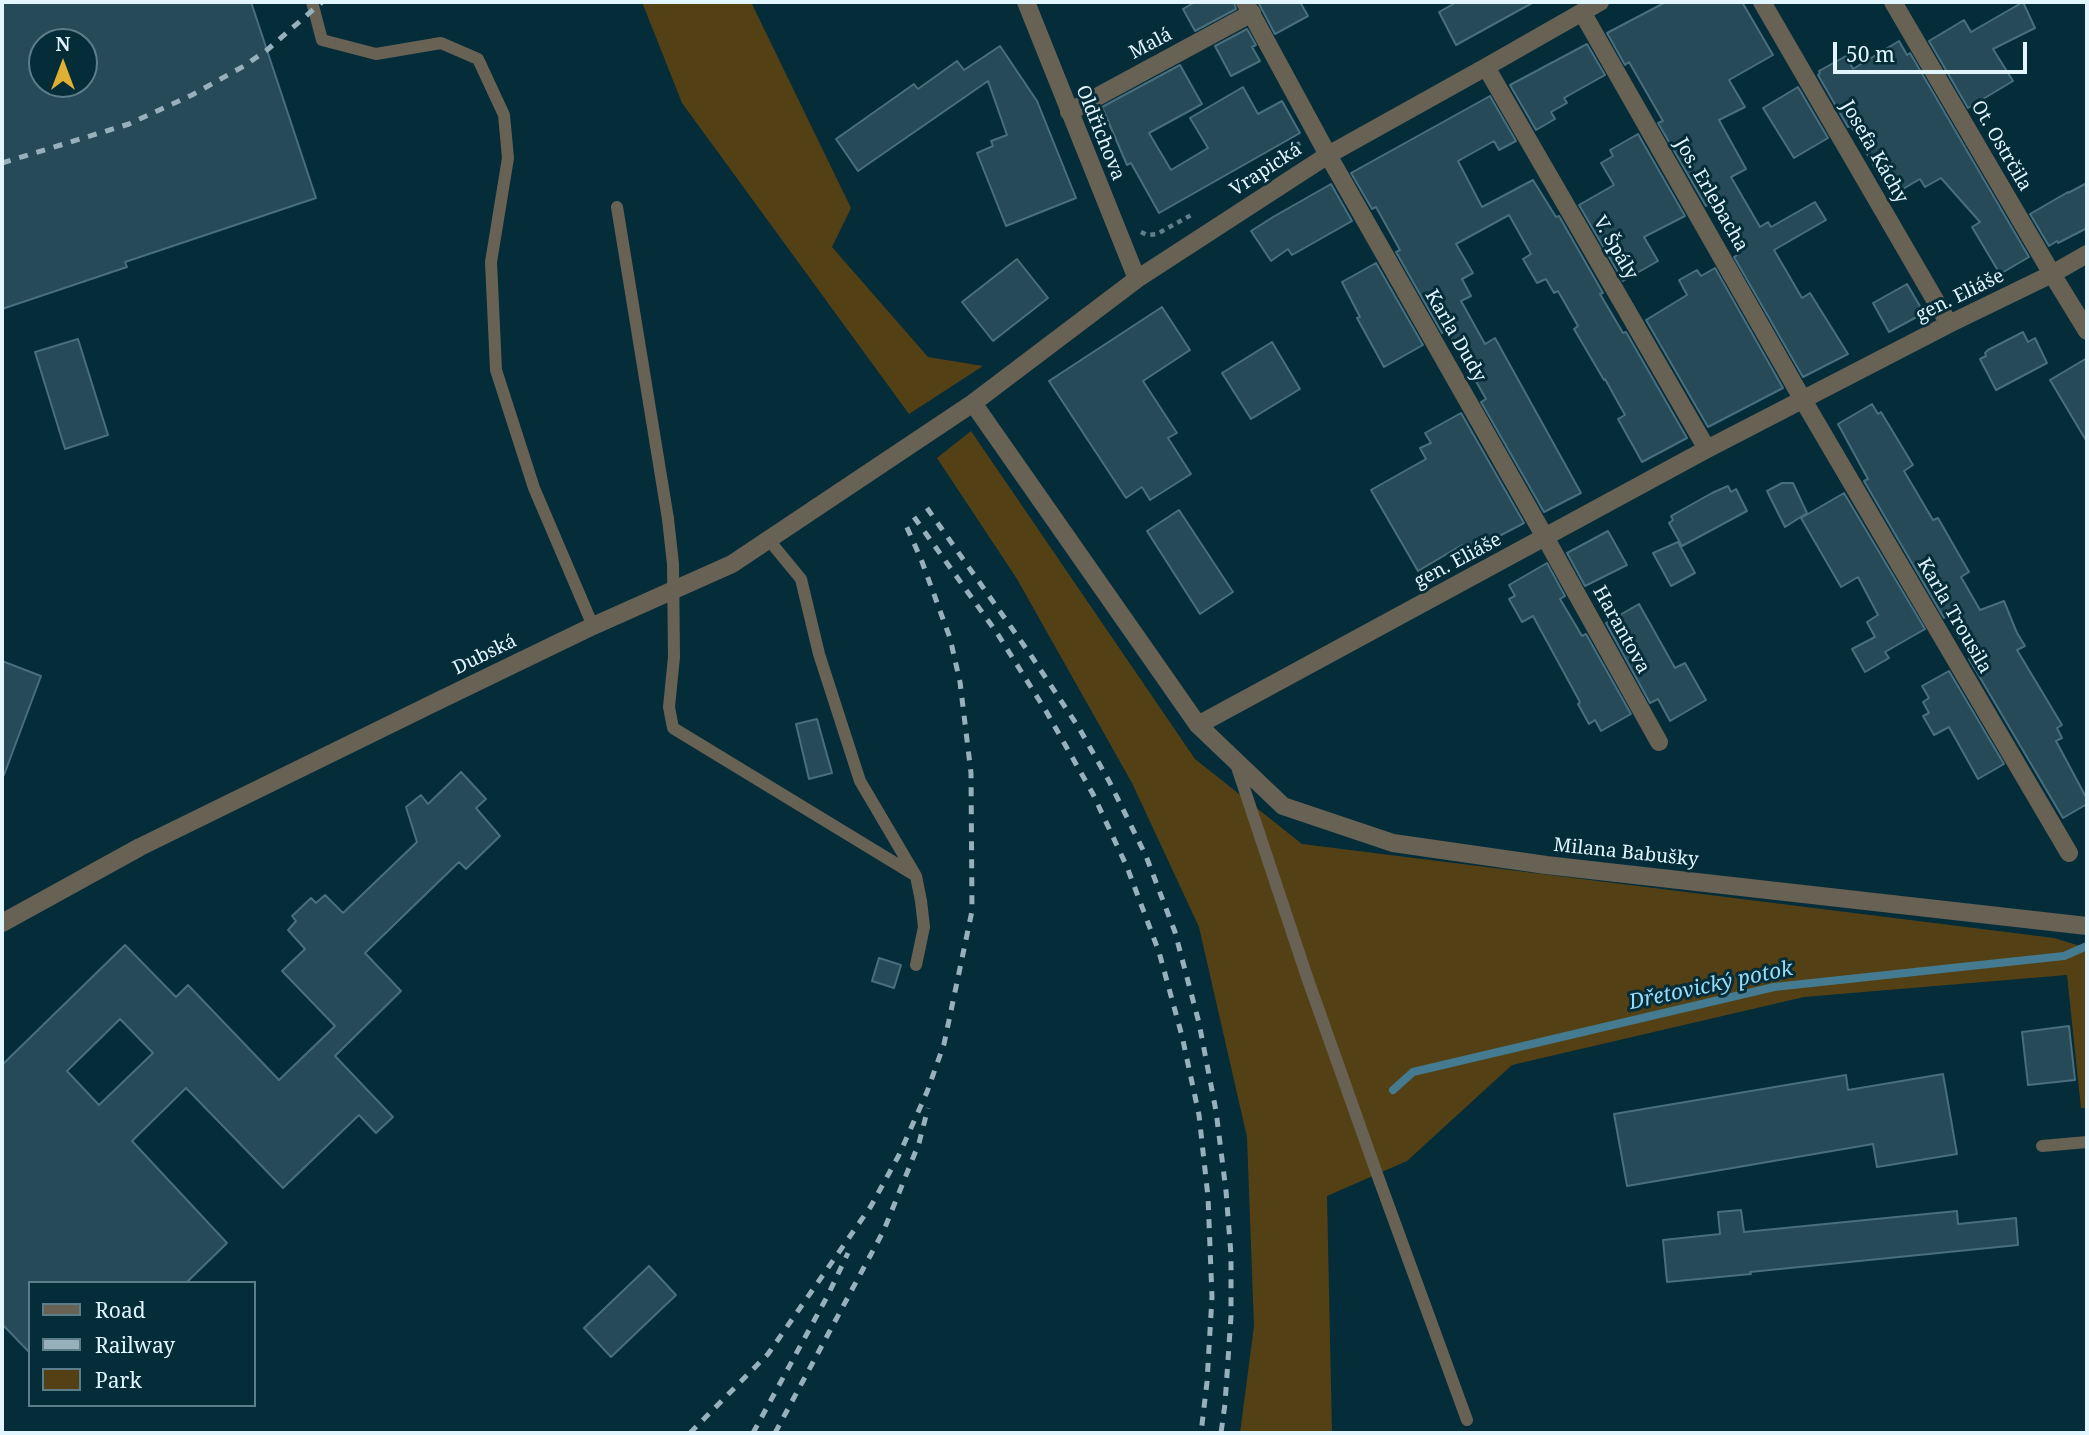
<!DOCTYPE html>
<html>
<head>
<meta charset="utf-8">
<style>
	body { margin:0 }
	#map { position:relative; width:2089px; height:1435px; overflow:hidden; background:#052c39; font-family:"Noto Serif",serif }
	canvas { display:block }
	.frame { position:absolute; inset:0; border:4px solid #e2f6ff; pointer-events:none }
	.legend { position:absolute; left:28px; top:1281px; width:228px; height:126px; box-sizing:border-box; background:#052c39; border:2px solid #5d7d88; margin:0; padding:9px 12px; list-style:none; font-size:21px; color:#e2f6ff }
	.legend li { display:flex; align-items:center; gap:14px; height:35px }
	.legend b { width:35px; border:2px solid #5d7d88 }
	.north { position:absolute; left:28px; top:28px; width:70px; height:70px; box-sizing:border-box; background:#052c39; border:2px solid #5d7d88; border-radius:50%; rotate:0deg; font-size:19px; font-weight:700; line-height:28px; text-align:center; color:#e2f6ff }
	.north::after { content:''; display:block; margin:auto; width:24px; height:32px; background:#e0b034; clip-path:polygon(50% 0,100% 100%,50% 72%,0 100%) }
	.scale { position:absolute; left:1833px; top:42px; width:194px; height:32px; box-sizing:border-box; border:4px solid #e2f6ff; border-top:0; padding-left:9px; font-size:21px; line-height:24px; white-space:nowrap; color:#e2f6ff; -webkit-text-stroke:5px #052c39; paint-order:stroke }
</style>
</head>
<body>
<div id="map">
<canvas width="2089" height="1435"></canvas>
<div class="frame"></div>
<ul class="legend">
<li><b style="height:9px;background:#686255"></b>Road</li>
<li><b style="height:9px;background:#96b1bb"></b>Railway</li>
<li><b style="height:19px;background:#534115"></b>Park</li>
</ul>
<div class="north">N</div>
<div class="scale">50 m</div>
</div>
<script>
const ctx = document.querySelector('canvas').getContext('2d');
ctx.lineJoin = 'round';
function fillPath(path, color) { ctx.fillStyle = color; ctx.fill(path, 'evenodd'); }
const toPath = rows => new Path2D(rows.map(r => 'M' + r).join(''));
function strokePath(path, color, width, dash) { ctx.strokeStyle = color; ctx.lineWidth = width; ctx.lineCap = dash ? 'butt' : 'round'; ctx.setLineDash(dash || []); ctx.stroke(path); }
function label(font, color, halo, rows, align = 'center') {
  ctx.font = font + ' "Noto Serif",serif'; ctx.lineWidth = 6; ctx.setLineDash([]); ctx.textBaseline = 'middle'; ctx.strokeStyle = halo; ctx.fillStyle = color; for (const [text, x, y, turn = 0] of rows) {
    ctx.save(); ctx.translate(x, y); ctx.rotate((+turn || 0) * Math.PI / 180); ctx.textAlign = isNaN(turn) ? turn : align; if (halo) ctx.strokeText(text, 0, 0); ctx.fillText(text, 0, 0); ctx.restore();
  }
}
const green = toPath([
	[642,2,751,2,851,208,832,247,928,357,983,366,909,414,682,103],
	[971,431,1195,759,1302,844,2054,938,2087,948,2087,1108,2081,1108,2067,975,1804,997,1512,1065,1407,1161,1327,1196,1332,1433,1240,1433,1254,1326,1247,1137,1199,927,1132,783,1017,579,937,458]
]);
const stream = toPath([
	[1393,1090,1413,1072,1774,987,2064,956,2087,946]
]);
const building = toPath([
	[2,2,251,2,316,198,125,262,127,267,2,309,2,2],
	[42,42,84,42,84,84,42,84,42,42],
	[1195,2,1234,2,1236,9,1195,31,1183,9,1195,2],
	[1258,2,1300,2,1308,16,1275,34,1258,2],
	[1457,2,1534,2,1456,45,1439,12,1457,2],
	[1666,2,1742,2,1773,55,1729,80,1745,107,1719,120,1746,169,1731,177,1760,227,1768,222,1771,227,1815,202,1826,220,1774,250,1802,298,1810,293,1848,354,1803,377,1734,257,1739,254,1710,203,1706,206,1658,123,1663,121,1629,62,1625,65,1607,33,1666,2],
	[2023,2,2035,28,1993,49,2013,81,1968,108,1929,41,1964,20,1971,32,2023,2],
	[1247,29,1256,45,1252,47,1260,61,1231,76,1215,46,1247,29],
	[1899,41,1907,55,1910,53,2029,257,2000,274,1972,227,1980,222,1941,178,1925,187,1920,179,1891,196,1851,126,1848,127,1818,75,1820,73,1819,71,1846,56,1853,69,1899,41],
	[1587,44,1605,75,1564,98,1567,103,1551,112,1555,119,1536,130,1510,85,1587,44],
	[1000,46,1037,101,1076,198,1006,226,977,153,993,146,991,141,1007,135,988,81,858,171,836,139,914,84,918,89,957,61,964,70,1000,46],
	[1180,65,1202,104,1149,133,1171,170,1208,148,1190,118,1243,87,1258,114,1282,101,1300,133,1159,213,1131,163,1127,165,1102,107,1180,65],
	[1798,87,1828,138,1794,158,1763,108,1798,87],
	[1490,96,1516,141,1499,150,1494,141,1458,161,1482,207,1533,180,1556,217,1559,216,1603,293,1600,294,1623,333,1626,332,1687,438,1642,462,1618,419,1625,415,1605,379,1604,380,1574,329,1578,326,1558,291,1554,293,1546,279,1537,283,1523,259,1531,254,1509,215,1456,244,1473,273,1462,279,1471,296,1461,301,1485,344,1495,338,1581,493,1544,512,1481,402,1486,399,1447,330,1442,333,1396,252,1400,250,1376,207,1372,209,1351,173,1490,96],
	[1638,134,1685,216,1644,237,1658,261,1623,281,1579,205,1614,185,1601,163,1613,156,1610,150,1638,134],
	[2087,183,2087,228,2058,243,2057,241,2049,246,2030,214,2068,192,2068,193,2087,183],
	[1331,184,1352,221,1292,255,1288,249,1271,261,1251,231,1273,217,1331,184],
	[1017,259,1048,298,993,341,962,302,1017,259],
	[1376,263,1423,345,1384,367,1357,318,1360,317,1342,282,1376,263],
	[1715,268,1783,388,1708,427,1646,320,1687,295,1679,280,1697,270,1701,276,1715,268],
	[1907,284,1924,313,1889,332,1873,303,1907,284],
	[1162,307,1190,350,1143,381,1177,433,1168,438,1191,474,1150,500,1142,487,1126,498,1049,381,1162,307],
	[2023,332,2028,342,2035,338,2047,363,1996,390,1980,359,1986,356,1985,353,1988,350,2023,332],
	[78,339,108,435,65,449,35,352,78,339],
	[1272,342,1300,389,1251,419,1222,373,1272,342],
	[2087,358,2087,442,2050,380,2087,358],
	[1872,404,1878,414,1881,412,1913,465,1904,471,1933,520,1938,518,1969,572,1961,577,1980,610,2004,601,2017,633,2025,646,2017,650,2062,725,2057,728,2062,738,2056,741,2087,799,2087,804,2063,818,1969,659,1971,658,1947,616,1944,618,1864,481,1868,479,1838,424,1872,404],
	[1461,413,1524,523,1467,553,1462,545,1418,571,1371,490,1426,459,1420,448,1431,443,1425,433,1461,413],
	[1782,483,1793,483,1807,513,1785,527,1767,491,1782,483],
	[1728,486,1731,492,1736,489,1747,511,1682,546,1669,523,1673,520,1671,516,1712,493,1728,486],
	[1844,493,1925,629,1885,652,1889,658,1865,672,1852,649,1875,637,1867,622,1878,615,1858,577,1841,587,1801,518,1844,493],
	[1179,510,1233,592,1200,614,1147,531,1179,510],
	[1608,531,1627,565,1585,586,1567,553,1608,531],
	[1678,542,1695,573,1671,586,1653,553,1678,542],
	[1547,563,1565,596,1560,599,1582,636,1586,634,1631,714,1601,731,1595,720,1589,724,1578,704,1580,702,1533,616,1522,622,1509,599,1515,596,1509,585,1547,563],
	[1639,604,1675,668,1685,663,1706,700,1670,721,1658,699,1650,703,1606,623,1639,604],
	[2,661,41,676,4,775,2,775,2,661],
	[1949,671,2004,764,1978,779,1949,727,1934,735,1923,716,1929,713,1923,702,1929,698,1922,686,1949,671],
	[817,719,832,773,809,779,796,724,817,719],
	[461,772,486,799,476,808,500,836,466,869,459,862,365,953,401,991,335,1056,393,1117,376,1133,359,1115,283,1188,186,1088,132,1141,227,1243,186,1283,30,1283,30,1353,2,1324,2,1065,125,945,176,997,188,985,279,1080,335,1026,282,971,305,949,288,930,296,921,292,916,311,898,316,903,325,895,343,913,417,842,406,807,421,795,428,804,461,772],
	[120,1019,153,1053,99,1105,67,1071,120,1019],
	[879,958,901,965,894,988,872,981,879,958],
	[2069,1026,2075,1080,2028,1085,2022,1032,2069,1026],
	[1943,1074,1957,1154,1877,1167,1873,1144,1627,1186,1614,1114,1846,1075,1848,1090,1943,1074],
	[1741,1210,1744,1232,1957,1211,1958,1224,2016,1218,2018,1245,1750,1272,1751,1274,1667,1282,1663,1240,1720,1234,1718,1212,1741,1210],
	[649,1266,676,1295,611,1357,584,1328,649,1266]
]);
const path = toPath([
	[1265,168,1276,157,1300,143],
	[1141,232,1147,235,1157,234,1193,214]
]);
const lane = toPath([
	[312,2,322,40,376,54,441,43,478,59,504,115,508,158,491,262,496,370,534,488,593,626],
	[617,207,668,519],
	[768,539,801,579,819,654,860,781,916,876,921,901,924,927,916,965],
	[674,657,669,707,673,728,913,874],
	[1236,764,1307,977,1377,1174,1467,1420],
	[2042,1146,2087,1142]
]);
const street = toPath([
	[1026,2,1137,279],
	[1245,2,1328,155,1545,537,1659,742],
	[1762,2,1949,324],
	[1893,2,2052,274,2087,331],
	[1582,12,1803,400,2069,853],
	[1486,67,1707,449],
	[1069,112,1252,13],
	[973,403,1198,725,1283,806,1393,843,1546,865,2087,926],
	[1198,725,1707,449,1949,324,2052,274,2087,254],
	[2,923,140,847,440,700,593,626,732,564,973,403,1137,279,1328,155,1486,67,1600,2]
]);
const rail = toPath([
	[2,163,129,124,192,95,244,66,267,50,322,2],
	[927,508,1030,654,1079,728,1109,781,1146,856,1175,932,1199,1023,1216,1111,1226,1191,1231,1255,1231,1316,1225,1404,1221,1433],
	[914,517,997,633,1046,711,1093,794,1127,867,1159,952,1182,1036,1199,1115,1208,1197,1212,1297,1207,1382,1201,1433],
	[690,1433,768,1354,871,1206,899,1155,927,1092,944,1044,972,911,971,773,960,682,950,638,921,559,905,523],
	[753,1433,828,1295,848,1253],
	[775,1433,884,1230,919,1143,928,1108]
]);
const laneBridge = toPath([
	[668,519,673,564,674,657]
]);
const streetNames = [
	["Malá",1151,44,-28],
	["Oldřichova",1100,133,68],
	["Ot. Ostrčila",2001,146,60],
	["Josefa Káchy",1874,152,60],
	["Vrapická",1266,170,-33],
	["Jos. Erlebacha",1711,195,60],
	["V. Špály",1615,248,60],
	["gen. Eliáše",1960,296,-26],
	["Karla Dudy",1455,336,60],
	["gen. Eliáše",1458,561,-28],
	["Karla Trousila",1954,616,60],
	["Harantova",1621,630,61],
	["Dubská",485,655,-26],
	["Milana Babušky",1626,853,6]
];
const waterNames = [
	["Dřetovický potok",1711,986,-12]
];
fillPath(green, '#534115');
strokePath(stream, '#447b91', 8);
fillPath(building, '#264a58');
strokePath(building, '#496e7d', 2);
strokePath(path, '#607f8b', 4.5, [5, 5]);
strokePath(lane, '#686255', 12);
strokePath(street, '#686255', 18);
strokePath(rail, '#96b1bb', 5, [9, 9]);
strokePath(laneBridge, '#686255', 12);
label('19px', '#e2f6ff', '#052c39', streetNames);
label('italic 21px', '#99dcf8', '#052c39', waterNames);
</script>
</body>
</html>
